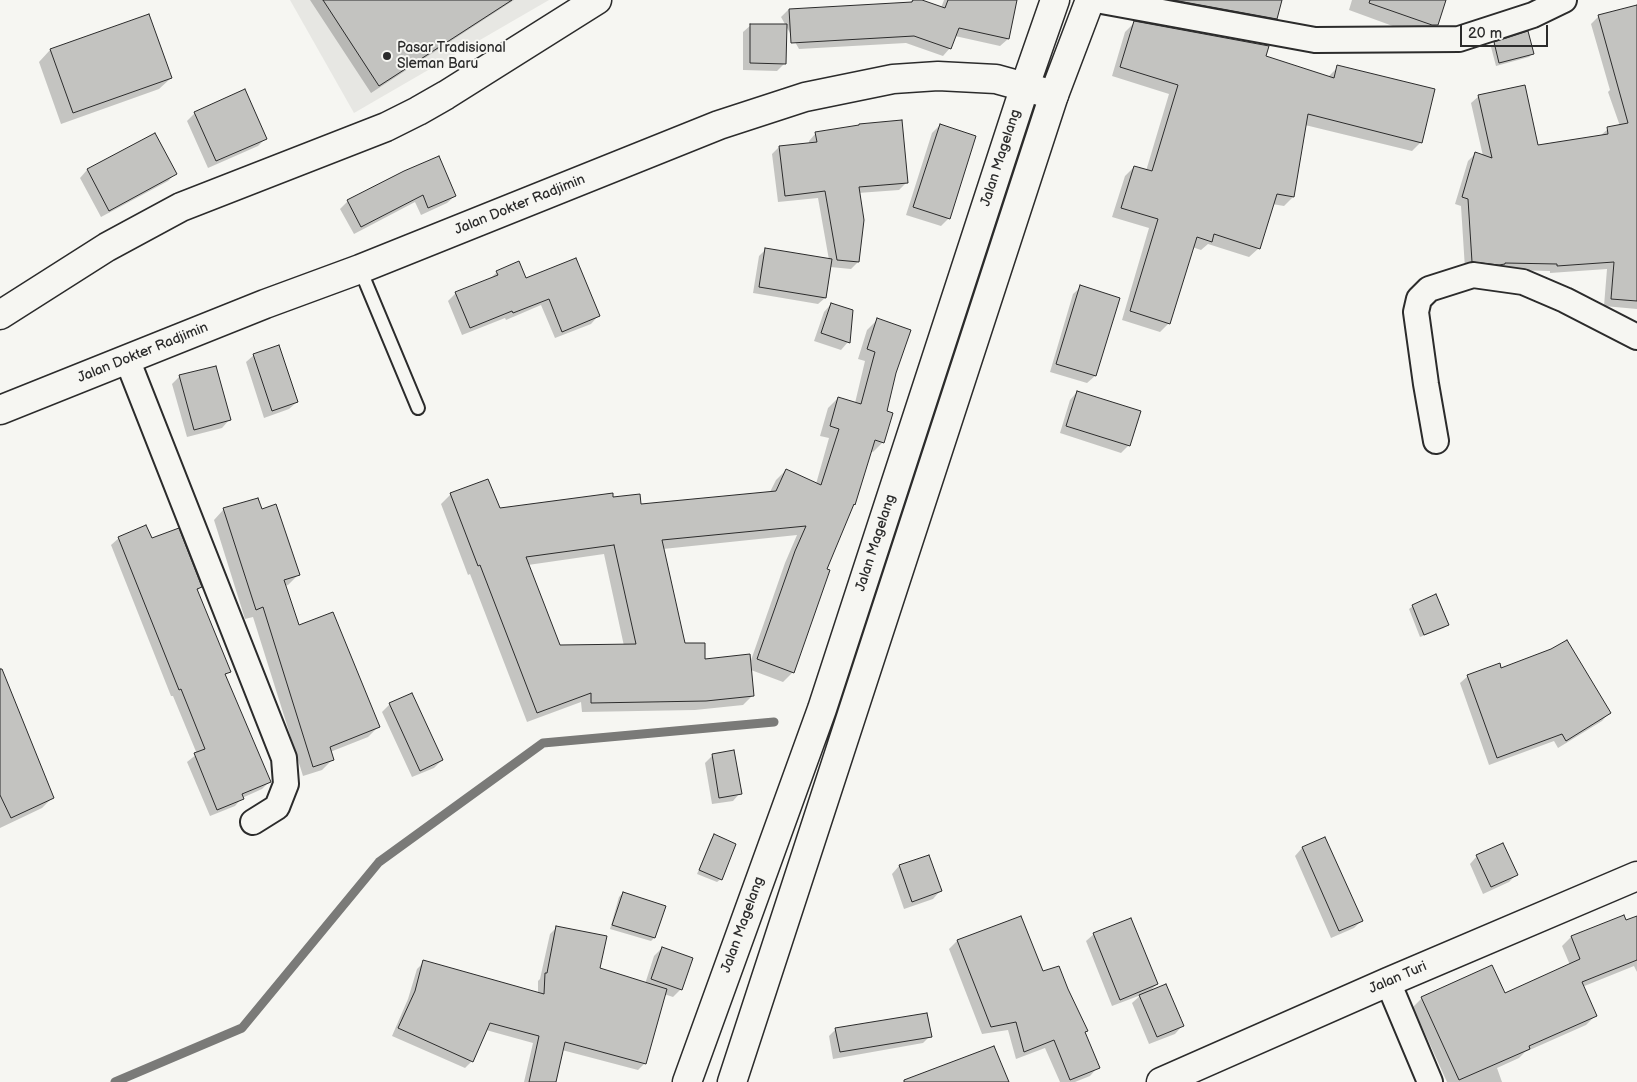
<!DOCTYPE html>
<html>
<head>
<meta charset="utf-8">
<style>
	body { margin:0 }
	#map { position:relative; width:1637px; height:1082px; overflow:hidden; background:#f6f6f2; font-family:"Balsamiq Sans",sans-serif }
	canvas { display:block }
	.scale { position:absolute; left:1460px; top:25px; width:88px; height:22px; box-sizing:border-box; border:2px solid #2b2b2b; border-top:0; padding-left:6px; font-size:15px; line-height:18px; white-space:nowrap; color:#2b2b2b; -webkit-text-stroke:4px #f6f6f2; paint-order:stroke }
</style>
</head>
<body>
<div id="map">
<canvas width="1637" height="1082"></canvas>
<div class="scale">20 m</div>
</div>
<script>
const ctx = document.querySelector('canvas').getContext('2d');
ctx.lineJoin = 'round';
function fillPath(path, color) { ctx.fillStyle = color; ctx.fill(path, 'evenodd'); }
const toPath = rows => new Path2D(rows.map(r => 'M' + r).join(''));
function strokePath(path, color, width, dash) { ctx.strokeStyle = color; ctx.lineWidth = width; ctx.lineCap = dash ? 'butt' : 'round'; ctx.setLineDash(dash || []); ctx.stroke(path); }
function label(font, color, halo, rows, align = 'center') {
  ctx.font = font + ' "Balsamiq Sans",sans-serif'; ctx.lineWidth = 4; ctx.setLineDash([]); ctx.textBaseline = 'middle'; ctx.strokeStyle = halo; ctx.fillStyle = color; for (const [text, x, y, turn = 0] of rows) {
    ctx.save(); ctx.translate(x, y); ctx.rotate((+turn || 0) * Math.PI / 180); ctx.textAlign = isNaN(turn) ? turn : align; if (halo) ctx.strokeText(text, 0, 0); ctx.fillText(text, 0, 0); ctx.restore();
  }
}
const built = toPath([
	[290,0,549,0,354,113]
]);
const shadow = toPath([
	[310,0,514,0,371,93],
	[912,0,918,0,941,8,944,0,1016,0,1008,39,1000,46,955,36,950,48,943,56,906,43,799,49,781,17,788,10,909,4],
	[1147,0,1281,0,1276,18,1265,29],
	[1352,0,1445,0,1436,25,1425,36,1420,36,1349,10],
	[1637,6,1637,309,1604,306,1607,269,1550,273,1550,271,1465,269,1461,206,1455,204,1468,161,1475,154,1483,156,1471,103,1479,96,1537,146,1600,136,1608,129,1620,126,1608,92,1610,90,1591,24,1599,16],
	[148,15,171,78,159,89,61,124,39,62,50,50],
	[1135,22,1264,57,1328,77,1338,67,1421,142,1412,151,1305,125,1293,197,1284,206,1272,204,1259,248,1249,257,1208,244,1201,250,1192,247,1169,323,1160,332,1122,320,1149,228,1112,217,1125,176,1134,167,1146,171,1169,94,1112,76,1125,32],
	[751,25,785,63,777,71,743,70,743,32],
	[1495,43,1533,53,1529,57,1496,66,1491,47],
	[195,113,265,139,258,146,208,168,187,121],
	[940,125,949,218,941,226,906,215,932,133],
	[816,133,906,183,899,190,858,193,858,262,851,269,830,267,825,298,818,304,753,293,759,256,766,249,829,260,818,198,778,202,772,154,779,147,809,144,809,141],
	[154,134,175,174,168,181,101,217,80,178,87,170],
	[405,172,455,196,447,203,421,215,415,202,354,234,340,209,348,201],
	[497,272,525,280,598,316,591,324,555,338,541,305,506,320,505,318,462,335,448,301,456,293,489,280],
	[1081,287,1118,299,1095,376,1087,383,1050,372,1073,294],
	[831,304,848,342,841,350,814,341,824,312],
	[877,320,895,373,885,412,883,442,873,452,871,451,854,504,851,507,825,570,793,672,783,682,751,670,753,695,743,705,695,710,582,712,581,702,527,722,470,574,468,575,441,504,451,494,499,510,612,499,640,506,770,492,776,480,786,470,816,484,829,438,820,436,828,408,838,398,855,403,865,361,858,359,867,330],
	[797,535,785,563,750,663,704,661,684,645,663,549],
	[604,554,624,646,559,647,528,565],
	[254,355,297,402,289,409,264,418,246,362],
	[180,376,229,420,222,428,187,437,172,384],
	[1077,392,1129,445,1121,453,1060,433,1070,400],
	[224,509,261,511,299,574,288,585,285,586,298,627,378,727,368,737,330,752,332,760,322,770,303,776,253,617,245,619,214,520],
	[119,538,151,540,201,587,197,591,229,671,225,676,269,782,262,789,242,798,235,806,210,816,187,762,197,754,173,696,171,696,111,545],
	[1413,606,1447,624,1444,628,1420,637,1409,609],
	[0,667,52,798,42,808,0,828],
	[1501,670,1609,713,1602,721,1558,748,1554,741,1489,765,1460,683,1468,676],
	[390,704,442,760,434,768,412,777,382,712],
	[713,755,740,793,733,801,712,804,705,763],
	[714,836,721,879,717,882,697,874,711,839],
	[1324,838,1361,921,1354,928,1331,938,1295,856,1302,848],
	[928,856,940,891,933,899,904,909,892,874,899,866],
	[1477,856,1516,875,1509,882,1483,894,1470,864],
	[623,893,654,938,651,941,610,929,619,897],
	[1623,916,1625,922,1637,917,1637,972,1634,966,1582,987,1595,1016,1586,1025,1525,1052,1519,1058,1497,1068,1502,1082,1447,1082,1413,1007,1422,998,1504,995,1570,965,1562,946,1571,937],
	[1021,917,1043,973,1087,1031,1084,1033,1098,1067,1090,1076,1075,1082,1060,1082,1045,1048,1016,1059,1008,1030,982,1034,949,949,957,941],
	[557,927,599,969,645,984,654,956,662,948,681,989,673,997,664,994,645,1063,638,1070,562,1050,555,1082,524,1082,533,1043,486,1030,472,1061,465,1068,392,1036,408,999,417,969,424,962,538,993,538,981,540,979,550,934],
	[1094,934,1157,984,1148,993,1182,1026,1175,1034,1149,1044,1132,1003,1141,995,1112,1006,1086,941],
	[836,1029,930,1036,923,1043,833,1059,829,1036]
]);
const stream = toPath([
	[115,1082,242,1028,379,862,543,743,774,722]
]);
const building = toPath([
	[323,0,512,0,379,86,323,0],
	[913,0,922,0,945,8,948,0,1017,0,1009,39,959,28,951,49,914,36,791,43,789,9,912,2,913,0],
	[1173,0,1282,0,1277,19,1173,0],
	[1370,0,1446,0,1438,25,1432,25,1369,3,1370,0],
	[1637,5,1637,301,1611,299,1614,262,1557,266,1557,264,1505,263,1505,264,1499,265,1472,262,1468,199,1462,197,1475,152,1492,158,1478,95,1525,85,1538,145,1608,134,1607,127,1628,123,1598,15,1637,5],
	[149,14,172,78,73,113,50,49,149,14],
	[1134,21,1269,46,1266,56,1334,78,1337,65,1435,89,1422,143,1308,114,1294,197,1277,194,1260,249,1214,234,1212,242,1197,237,1170,324,1130,311,1158,219,1121,208,1134,166,1152,171,1178,85,1120,67,1134,21],
	[750,24,787,24,786,64,750,63,750,24],
	[1528,31,1534,54,1499,63,1494,42,1528,31],
	[245,89,267,139,216,161,194,112,245,89],
	[902,120,908,183,859,187,864,220,859,262,837,260,825,191,785,196,779,146,817,142,815,132,859,125,859,124,902,120],
	[940,124,976,136,950,219,913,207,940,124],
	[155,133,177,174,109,211,87,169,155,133],
	[439,156,456,196,428,208,423,195,361,227,347,200,404,171,439,156],
	[765,248,832,259,826,298,759,287,765,248],
	[576,258,600,316,562,332,549,299,513,313,512,311,470,328,455,292,498,275,496,271,519,261,526,278,576,258],
	[1080,285,1120,298,1096,376,1056,364,1080,285],
	[831,303,853,310,850,343,821,333,831,303],
	[877,318,911,330,896,373,887,411,893,413,884,443,875,440,855,505,854,504,827,569,830,570,794,673,757,659,795,551,806,526,662,540,685,643,705,643,705,659,750,654,754,696,706,701,591,703,591,693,537,713,480,565,478,566,450,493,488,479,500,508,613,493,613,497,640,494,641,504,776,491,786,469,821,485,839,429,830,426,838,397,861,404,875,352,867,349,877,318],
	[614,545,636,644,560,645,526,557,614,545],
	[279,345,298,402,272,411,253,354,279,345],
	[216,366,231,420,194,430,179,375,216,366],
	[1077,391,1141,411,1130,446,1066,426,1077,391],
	[258,498,262,509,276,504,300,575,284,580,299,625,333,612,380,727,330,747,334,760,313,767,263,607,256,610,223,508,258,498],
	[146,525,152,538,179,528,202,587,197,589,231,672,225,674,271,782,242,794,244,799,217,810,194,753,205,749,181,689,179,690,118,537,146,525],
	[1436,594,1449,625,1424,635,1412,605,1436,594],
	[1567,640,1611,713,1566,741,1562,734,1497,758,1467,675,1500,663,1501,668,1551,649,1567,640],
	[0,669,2,669,54,798,11,818,0,795,0,669],
	[412,693,443,760,420,771,389,703,412,693],
	[734,750,742,794,719,798,712,754,734,750],
	[714,834,736,844,722,880,699,870,714,834],
	[1325,837,1363,921,1339,931,1302,847,1325,837],
	[1503,843,1518,875,1491,887,1476,855,1503,843],
	[929,855,942,891,912,902,899,865,929,855],
	[623,892,666,906,655,938,612,925,623,892],
	[1624,915,1626,920,1637,916,1637,960,1582,982,1597,1016,1529,1046,1530,1049,1459,1080,1421,997,1492,965,1505,993,1580,959,1571,936,1624,915],
	[1021,916,1043,971,1059,966,1068,989,1088,1031,1085,1032,1100,1068,1070,1080,1054,1040,1024,1052,1016,1022,991,1027,957,940,1021,916],
	[1131,918,1158,984,1120,1000,1093,933,1131,918],
	[556,926,607,936,600,968,667,989,646,1064,565,1042,556,1082,529,1082,539,1036,490,1023,473,1062,398,1028,415,991,423,960,544,994,545,973,547,973,556,926],
	[662,947,693,958,682,990,651,979,662,947],
	[1166,984,1184,1026,1157,1037,1139,995,1166,984],
	[927,1013,932,1037,840,1052,835,1028,927,1013],
	[994,1046,1009,1082,904,1082,904,1080,994,1046]
]);
const lane = toPath([
	[360,269,418,408]
]);
const street = toPath([
	[1096,0,1315,40,1459,39,1533,15,1564,0],
	[127,359,284,758,286,784,277,807,253,822],
	[1436,441,1426,384,1416,312,1419,299,1429,289,1473,275,1523,282,1565,300,1637,337],
	[1388,982,1430,1082]
]);
const secondary = toPath([
	[0,315,107,247,181,207,386,127,418,111,446,95,597,0],
	[0,410,265,304,360,269,719,125,805,97,893,79,938,76,996,79,1054,95],
	[1161,1082,1388,982,1637,876]
]);
const highway = toPath([
	[687,1082,822,709,1025,86,1055,0],
	[732,1082,1054,95,1090,0]
]);
const markers = [
	[387,56,5,"#2b2b2b"]
];
const poiNames = [
	["Pasar Tradisional",397,48],
	["Sleman Baru",397,64]
];
const streetNames = [
	["Jalan Magelang",1001,158,-72],
	["Jalan Dokter Radjimin",520,205,-22],
	["Jalan Dokter Radjimin",143,353,-22],
	["Jalan Magelang",876,543,-72],
	["Jalan Magelang",743,925,-70],
	["Jalan Turi",1398,978,-23]
];
fillPath(built, '#e7e7e3');
fillPath(shadow, '#0003');
strokePath(stream, '#7a7a78', 9);
fillPath(building, '#c3c3c0');
strokePath(building, '#2b2b2b', 1);
strokePath(lane, '#2b2b2b', 16);
strokePath(street, '#2b2b2b', 28);
strokePath(secondary, '#2b2b2b', 31);
strokePath(highway, '#2b2b2b', 31);
strokePath(lane, '#f6f6f2', 12);
strokePath(street, '#f6f6f2', 24);
strokePath(secondary, '#f6f6f2', 28);
strokePath(highway, '#f6f6f2', 28);
for (const [x, y, r, color] of markers) { const dot = new Path2D(); dot.arc(x, y, r, 0, 2 * Math.PI); ctx.fillStyle = color; ctx.fill(dot); strokePath(dot, '#f6f6f2', 2); }
label('14px', '#2b2b2b', '#f6f6f2', poiNames, 'left');
label('14px', '#2b2b2b', '#f6f6f2', streetNames);
</script>
</body>
</html>
